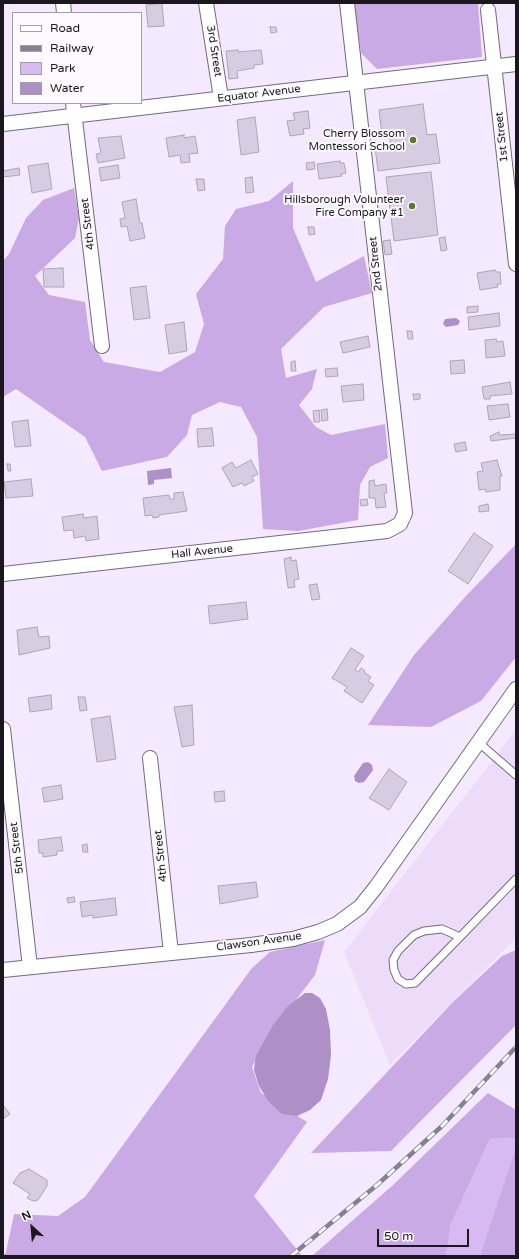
<!DOCTYPE html>
<html>
<head>
<meta charset="utf-8">
<style>
	body { margin:0 }
	#map { position:relative; width:519px; height:1259px; overflow:hidden; background:#f4e9ff; font-family:"Varela Round",sans-serif }
	canvas { display:block }
	.frame { position:absolute; inset:0; border:4px solid #1b171e; pointer-events:none }
	.legend { position:absolute; left:12px; top:12px; width:130px; height:92px; box-sizing:border-box; background:#fcfaff; border:1px solid #a29fa5; margin:0; padding:5px 7px; list-style:none; font-size:12px; color:#1b171e }
	.legend li { display:flex; align-items:center; gap:8px; height:20px }
	.legend b { width:20px; border:1px solid #a29fa5 }
	.north { position:absolute; left:12px; top:1207px; width:40px; height:40px; -webkit-text-stroke:3px #fcfaff; paint-order:stroke; rotate:334deg; font-size:11px; font-weight:700; line-height:16px; text-align:center; color:#1b171e }
	.north::after { content:''; display:block; margin:auto; width:14px; height:18px; background:#1b171e; clip-path:polygon(50% 0,100% 100%,50% 72%,0 100%) }
	.scale { position:absolute; left:377px; top:1229px; width:92px; height:18px; box-sizing:border-box; border:2px solid #1b171e; border-top:0; padding-left:5px; font-size:12px; line-height:14px; white-space:nowrap; color:#1b171e; -webkit-text-stroke:3px #fcfaff; paint-order:stroke }
</style>
</head>
<body>
<div id="map">
<canvas width="519" height="1259"></canvas>
<div class="frame"></div>
<ul class="legend">
<li><b style="height:5px;background:#fff"></b>Road</li>
<li><b style="height:5px;background:#87808e"></b>Railway</li>
<li><b style="height:11px;background:#d8baf2"></b>Park</li>
<li><b style="height:11px;background:#ae8fc8"></b>Water</li>
</ul>
<div class="north">N</div>
<div class="scale">50 m</div>
</div>
<script>
const ctx = document.querySelector('canvas').getContext('2d');
ctx.lineJoin = 'round';
function fillPath(path, color) { ctx.fillStyle = color; ctx.fill(path, 'evenodd'); }
const toPath = rows => new Path2D(rows.map(r => 'M' + r).join(''));
function strokePath(path, color, width, dash) { ctx.strokeStyle = color; ctx.lineWidth = width; ctx.lineCap = dash ? 'butt' : 'round'; ctx.setLineDash(dash || []); ctx.stroke(path); }
function label(font, color, halo, rows, align = 'center') {
  ctx.font = font + ' "Varela Round",sans-serif'; ctx.lineWidth = 4; ctx.setLineDash([]); ctx.textBaseline = 'middle'; ctx.strokeStyle = halo; ctx.fillStyle = color; for (const [text, x, y, turn = 0] of rows) {
    ctx.save(); ctx.translate(x, y); ctx.rotate((+turn || 0) * Math.PI / 180); ctx.textAlign = isNaN(turn) ? turn : align; if (halo) ctx.strokeText(text, 0, 0); ctx.fillText(text, 0, 0); ctx.restore();
  }
}
const built = toPath([
	[516,730,516,938,390,1065,344,952]
]);
const green = toPath([
	[516,1138,516,1147,481,1256,446,1256,451,1224,490,1139]
]);
const forest = toPath([
	[354,3,478,3,482,57,377,69,361,53],
	[293,181,293,228,316,282,364,256,372,293,324,307,281,349,286,378,317,369,312,389,299,405,316,427,331,435,385,424,388,458,370,467,360,485,358,520,298,531,263,529,257,437,241,407,220,402,192,415,187,435,167,457,102,471,85,437,16,389,3,397,3,261,9,254,26,218,43,200,74,188,79,218,75,238,35,276,49,295,85,302,90,340,104,362,160,372,195,352,204,324,196,294,223,259,225,226,236,209,269,201],
	[516,544,516,657,481,701,431,727,368,725,414,655,465,597],
	[325,940,315,975,273,1030,252,1067,261,1093,307,1122,254,1196,302,1256,3,1256,6,1252,14,1214,58,1216,85,1197,252,968,270,952],
	[516,950,516,1025,391,1151,311,1153,453,1002,502,956],
	[488,1093,516,1110,516,1138,490,1139,451,1224,446,1256,312,1256,393,1185],
	[516,1147,516,1256,481,1256,482,1250]
]);
const water = toPath([
	[456,318,460,321,458,325,446,327,443,324,445,319],
	[171,468,172,478,154,480,154,484,148,485,147,471],
	[368,762,372,765,373,770,364,782,359,783,355,781,354,776,363,763],
	[305,993,312,993,320,998,326,1009,330,1030,331,1055,328,1079,321,1100,310,1110,297,1116,282,1114,268,1101,259,1086,254,1070,256,1056,273,1025,288,1006]
]);
const building = toPath([
	[162,3,164,26,148,27,146,5,162,3],
	[270,27,276,27,277,32,271,33,270,27],
	[238,50,238,52,261,50,263,64,254,65,254,68,237,71,238,78,229,79,226,51,238,50],
	[423,104,427,135,436,134,440,163,378,171,375,147,391,145,389,134,382,135,379,110,423,104],
	[308,111,310,128,303,129,304,134,290,136,287,121,295,120,293,113,308,111],
	[255,117,259,152,241,155,237,120,255,117],
	[184,135,184,138,195,136,198,153,189,154,190,162,181,163,180,155,169,157,166,138,184,135],
	[121,136,125,158,98,163,96,154,101,153,98,138,121,136],
	[340,161,340,163,344,163,346,173,341,174,342,176,319,179,317,164,340,161],
	[314,162,315,169,307,170,306,163,314,162],
	[48,163,52,189,32,193,28,166,48,163],
	[118,165,120,178,101,181,99,168,118,165],
	[19,168,20,175,3,177,3,171,19,168],
	[431,172,438,235,394,241,386,177,431,172],
	[252,177,254,192,246,193,245,178,252,177],
	[196,179,204,179,205,190,198,191,196,179],
	[136,199,140,223,142,223,145,238,130,241,127,226,121,227,120,219,125,218,122,202,136,199],
	[308,227,314,227,315,234,309,235,308,227],
	[445,237,447,250,441,251,439,238,445,237],
	[390,240,392,254,385,255,383,241,390,240],
	[63,268,64,287,44,287,43,269,63,268],
	[495,270,496,272,500,272,501,284,497,284,498,287,480,290,477,273,495,270],
	[146,286,150,318,134,320,130,288,146,286],
	[478,306,478,312,467,313,467,307,478,306],
	[499,313,500,326,469,330,468,317,499,313],
	[184,322,187,351,169,354,165,325,184,322],
	[407,331,412,331,413,339,408,339,407,331],
	[368,336,370,347,343,353,340,342,368,336],
	[496,339,497,342,503,341,505,356,486,358,485,340,496,339],
	[464,360,465,373,451,374,450,361,464,360],
	[295,361,296,371,291,371,291,362,295,361],
	[337,368,338,376,326,377,325,369,337,368],
	[510,382,512,394,490,396,490,399,484,399,482,387,510,382],
	[363,384,364,400,343,402,341,386,363,384],
	[413,394,420,394,420,399,414,400,413,394],
	[508,404,510,417,489,420,487,406,508,404],
	[327,409,328,420,322,421,321,410,327,409],
	[319,410,320,422,314,422,313,411,319,410],
	[28,420,31,446,15,447,12,422,28,420],
	[212,428,214,446,198,447,197,429,212,428],
	[499,432,500,435,515,434,516,438,491,441,490,436,499,432],
	[465,442,467,450,456,452,454,444,465,442],
	[251,460,258,474,252,477,254,481,244,486,242,483,233,487,222,468,232,462,236,468,251,460],
	[497,460,502,476,500,476,500,490,486,492,485,489,479,490,477,472,483,471,481,463,497,460],
	[7,464,10,464,11,471,8,471,7,464],
	[31,479,33,496,6,498,4,482,31,479],
	[374,480,375,486,386,484,387,493,384,493,386,507,376,508,375,498,369,498,369,481,374,480],
	[183,492,187,511,159,515,159,517,153,518,152,515,145,516,143,498,169,495,170,499,174,499,174,493,183,492],
	[367,499,368,505,361,506,360,500,367,499],
	[488,504,489,511,479,512,479,506,488,504],
	[83,514,84,518,97,516,99,539,86,541,85,536,74,538,73,530,64,531,62,517,83,514],
	[474,533,493,546,468,584,448,571,474,533],
	[291,557,291,561,296,560,299,579,294,580,295,587,288,588,284,559,291,557],
	[317,584,320,599,312,600,309,585,317,584],
	[246,602,248,619,210,624,208,606,246,602],
	[37,627,39,637,49,636,50,648,19,655,17,630,37,627],
	[351,648,364,656,355,670,358,672,361,668,365,671,364,672,371,677,368,681,374,685,362,703,344,691,347,687,332,678,351,648],
	[51,695,52,709,30,712,28,698,51,695],
	[78,697,85,697,87,710,80,711,78,697],
	[192,705,194,745,182,747,174,707,192,705],
	[110,716,116,759,97,762,91,719,110,716],
	[389,769,407,782,389,810,369,798,389,769],
	[61,785,63,799,44,802,42,788,61,785],
	[224,791,225,801,215,802,214,792,224,791],
	[61,837,63,851,57,851,57,855,43,857,43,853,39,853,38,840,61,837],
	[87,844,88,852,83,852,82,845,87,844],
	[256,882,258,897,220,904,218,886,256,882],
	[74,897,75,902,68,903,67,898,74,897],
	[115,898,117,915,93,918,93,915,82,917,80,902,115,898],
	[3,1105,10,1114,3,1119,3,1105],
	[29,1169,47,1180,47,1186,38,1200,33,1201,27,1198,30,1194,13,1183,20,1173,29,1169]
]);
const service = toPath([
	[478,742,516,775],
	[460,937,442,929,424,931,414,935,398,951,393,960,394,970,398,979,406,984,415,983,460,937,516,879]
]);
const minor = toPath([
	[63,3,64,13],
	[206,3,221,98],
	[488,10,516,264],
	[73,103,102,346],
	[3,124,516,64],
	[3,574,387,531,400,524,405,513,347,3],
	[3,729,30,967],
	[150,758,171,953],
	[3,970,251,945,293,939,318,932,337,924,360,907,376,887,516,689]
]);
const rail = toPath([
	[291,1256,377,1185,442,1126,516,1047]
]);
const markers = [
	[413,140,4,"#597930"],
	[412,206,4,"#597930"]
];
const streetNames = [
	["3rd Street",214,51,81],
	["Equator Avenue",259,94,-7],
	["1st Street",502,137,-96],
	["4th Street",88,224,-97],
	["2nd Street",376,264,-96],
	["Hall Avenue",202,552,-6],
	["5th Street",17,848,-97],
	["4th Street",161,856,-96],
	["Clawson Avenue",259,942,-8]
];
const poiNames = [
	["Cherry Blossom",405,134],
	["Montessori School",405,147],
	["Hillsborough Volunteer",404,200],
	["Fire Company #1",404,213]
];
fillPath(built, '#ecdcf9');
fillPath(green, '#d8baf2');
fillPath(forest, '#caaae5');
fillPath(water, '#ae8fc8');
fillPath(building, '#d7cce1');
strokePath(building, '#afa4b8', 1);
strokePath(service, '#746a7d', 9);
strokePath(minor, '#746a7d', 16);
strokePath(service, '#fff', 7);
strokePath(minor, '#fff', 14);
strokePath(rail, '#87808e', 4.5);
strokePath(rail, '#fcfaff', 3, [9]);
for (const [x, y, r, color] of markers) { const dot = new Path2D(); dot.arc(x, y, r, 0, 2 * Math.PI); ctx.fillStyle = color; ctx.fill(dot); strokePath(dot, '#fcfaff', 1.5); }
label('11px', '#1b171e', '#fcfaff', streetNames);
label('11px', '#1b171e', '#fcfaff', poiNames, 'right');
</script>
</body>
</html>
